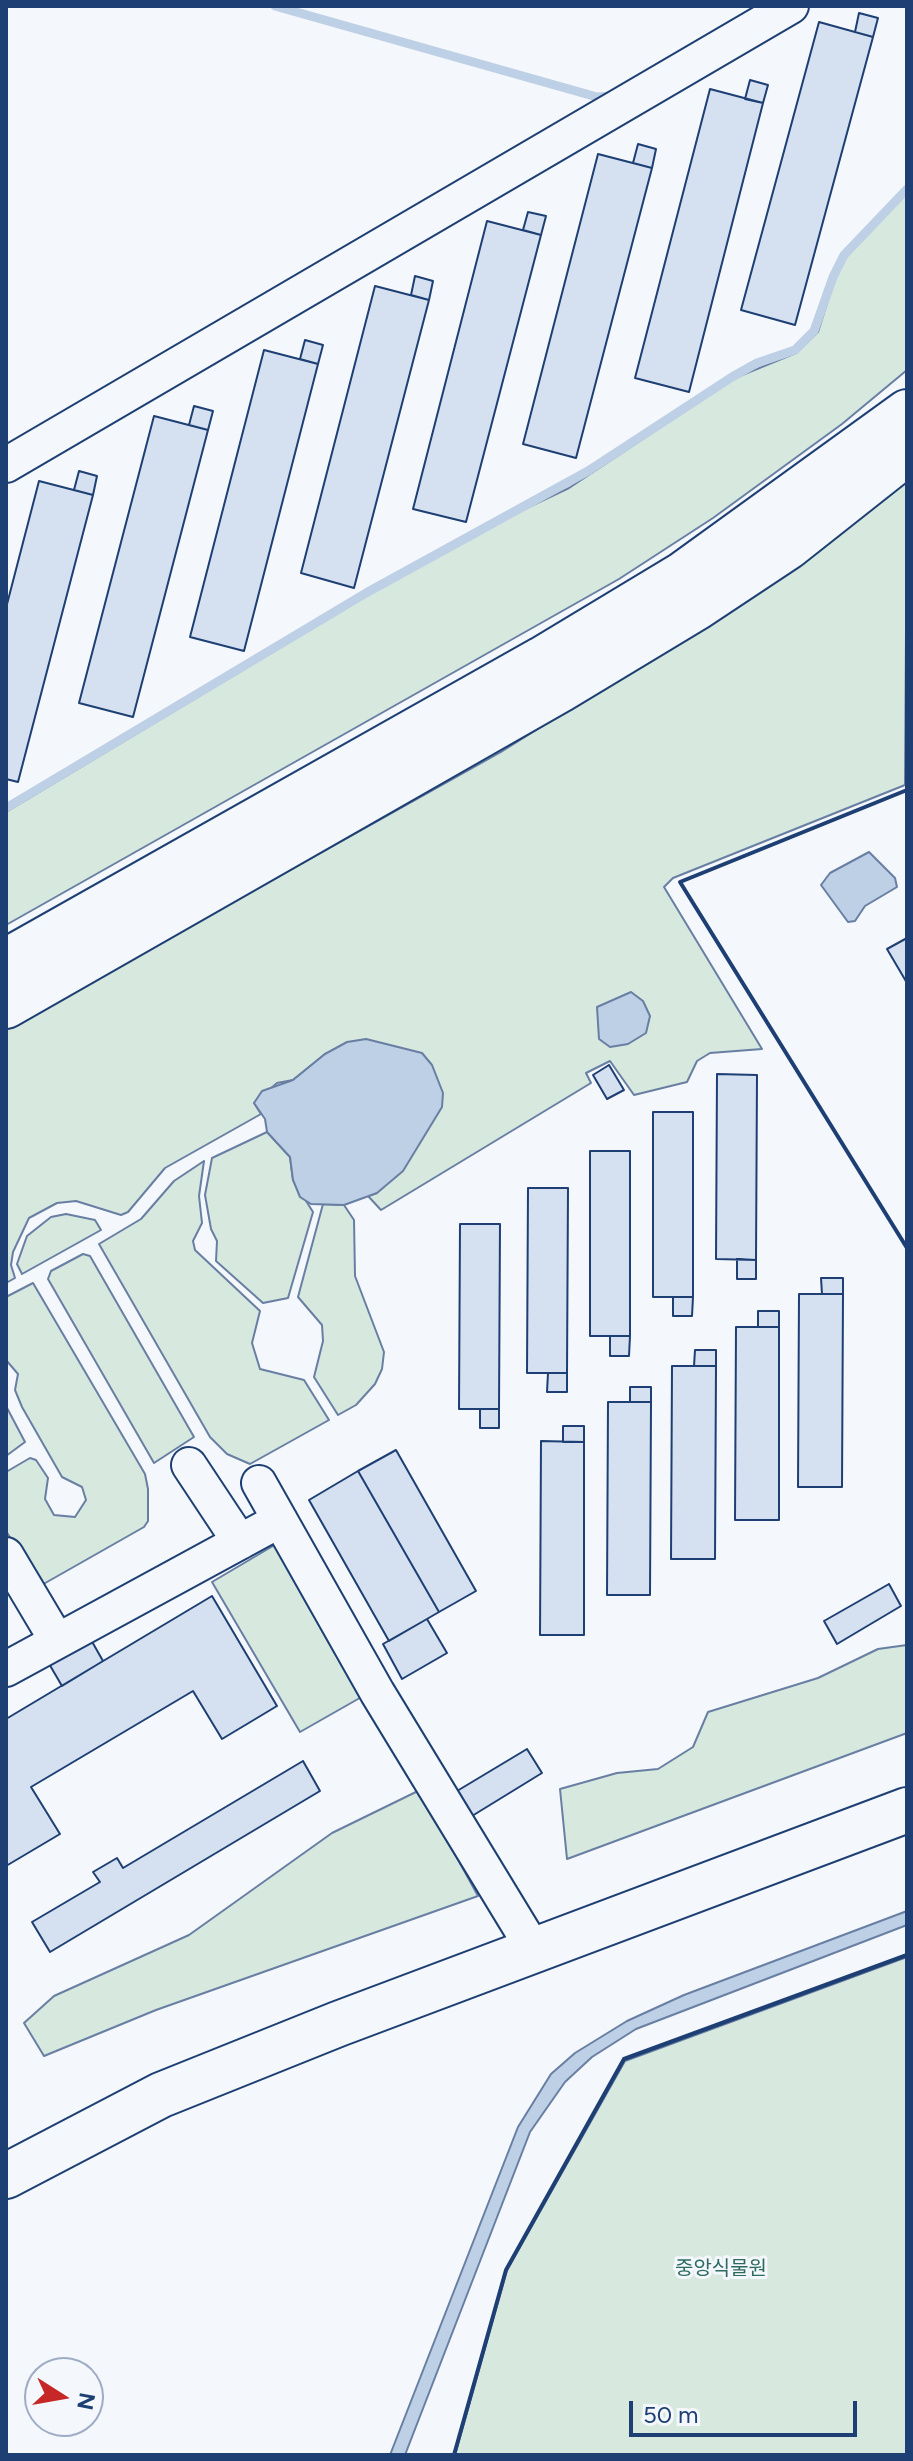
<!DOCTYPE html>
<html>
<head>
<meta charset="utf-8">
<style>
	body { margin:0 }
	#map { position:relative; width:913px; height:2461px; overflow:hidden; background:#f4f7fb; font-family:Figtree,sans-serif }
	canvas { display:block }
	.frame { position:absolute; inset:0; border:8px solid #1d3f73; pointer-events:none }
	.north { position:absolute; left:24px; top:2357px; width:80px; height:80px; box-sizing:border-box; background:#f4f7fb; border:2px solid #9eadc5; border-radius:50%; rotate:101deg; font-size:22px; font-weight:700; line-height:32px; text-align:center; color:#1d3f73 }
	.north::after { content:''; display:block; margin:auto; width:28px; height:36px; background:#c62828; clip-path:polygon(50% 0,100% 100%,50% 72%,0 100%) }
	.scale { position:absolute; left:629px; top:2401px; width:228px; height:36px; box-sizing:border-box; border:4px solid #1d3f73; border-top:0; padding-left:10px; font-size:24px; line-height:28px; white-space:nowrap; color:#1d3f73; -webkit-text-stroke:6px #f4f7fb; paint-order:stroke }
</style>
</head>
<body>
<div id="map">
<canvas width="913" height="2461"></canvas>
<div class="frame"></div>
<div class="north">N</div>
<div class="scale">50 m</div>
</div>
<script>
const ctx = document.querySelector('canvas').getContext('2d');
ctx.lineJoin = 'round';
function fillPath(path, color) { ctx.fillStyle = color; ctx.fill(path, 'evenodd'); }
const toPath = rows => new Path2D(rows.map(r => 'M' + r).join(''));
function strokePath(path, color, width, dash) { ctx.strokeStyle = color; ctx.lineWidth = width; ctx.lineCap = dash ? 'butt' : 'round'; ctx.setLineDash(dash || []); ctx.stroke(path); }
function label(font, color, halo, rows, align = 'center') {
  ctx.font = font + ' Figtree,"Noto Sans KR",sans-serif'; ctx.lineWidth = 6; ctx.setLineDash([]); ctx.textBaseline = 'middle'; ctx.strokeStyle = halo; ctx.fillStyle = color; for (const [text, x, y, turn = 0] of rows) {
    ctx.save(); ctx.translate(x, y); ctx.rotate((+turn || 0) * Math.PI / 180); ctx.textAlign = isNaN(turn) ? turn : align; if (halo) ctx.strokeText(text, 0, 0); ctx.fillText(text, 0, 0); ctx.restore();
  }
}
const green = toPath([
	[907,193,907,370,842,424,713,518,619,579,6,925,6,812,368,595,493,524,569,488,735,378,796,353,818,332,835,278,847,256,907,193],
	[907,481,905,785,673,878,664,887,762,1049,710,1053,697,1061,687,1082,634,1095,610,1061,586,1073,591,1083,381,1210,368,1196,377,1193,325,1054,293,1080,277,1083,254,1103,261,1114,165,1168,128,1212,121,1215,76,1201,57,1203,29,1218,13,1252,11,1265,15,1278,6,1283,6,1029,501,752,652,657,907,481],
	[267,1132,290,1157,293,1180,313,1212,288,1298,263,1303,216,1261,217,1241,211,1229,205,1195,212,1158,267,1132],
	[204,1161,199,1196,202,1223,193,1241,195,1250,260,1311,252,1343,260,1369,304,1380,329,1420,250,1464,227,1454,210,1437,99,1244,141,1219,174,1181,204,1161],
	[323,1204,344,1205,354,1220,355,1276,384,1352,382,1369,375,1384,356,1405,338,1415,314,1377,323,1341,322,1325,298,1297,323,1204],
	[66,1214,95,1220,101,1230,22,1274,17,1264,27,1236,51,1217,66,1214],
	[83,1254,90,1256,194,1437,154,1463,48,1279,51,1271,83,1254],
	[33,1283,145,1474,148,1489,148,1521,144,1527,40,1586,6,1531,6,1472,30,1458,36,1460,48,1478,45,1499,54,1515,75,1517,86,1500,82,1487,62,1477,22,1407,15,1390,18,1374,6,1360,6,1297,33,1283],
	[6,1406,25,1442,6,1456,6,1406],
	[278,1543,365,1695,300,1732,212,1582,278,1543],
	[907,1645,907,1733,567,1859,560,1789,617,1773,658,1769,693,1747,708,1712,818,1678,878,1649,907,1645],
	[420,1790,478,1896,156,2010,44,2056,24,2023,54,1996,189,1935,332,1833,420,1790],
	[907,1957,907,2455,455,2455,507,2270,625,2061,907,1957]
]);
const water = toPath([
	[869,852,895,878,897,887,865,906,855,921,848,922,821,885,830,873,869,852],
	[631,992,643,1001,650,1016,646,1033,628,1044,610,1047,599,1039,597,1007,631,992],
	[366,1039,422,1053,432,1065,443,1093,442,1107,403,1171,377,1193,344,1205,311,1204,300,1197,293,1180,290,1157,267,1132,265,1119,254,1103,262,1091,293,1080,325,1054,347,1042,366,1039],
	[907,1911,907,1925,636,2029,592,2057,565,2082,530,2132,405,2455,390,2455,518,2127,551,2074,575,2053,627,2021,684,1995,907,1911]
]);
const stream = toPath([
	[275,6,597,97,613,96],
	[6,808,366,593,588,471,732,377,757,363,795,350,814,331,833,277,844,255,907,189]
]);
const building = toPath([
	[859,13,878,18,873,37,855,32,859,13],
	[819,22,873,37,795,325,741,310,819,22],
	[750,80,768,85,763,103,745,99,750,80],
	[710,89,763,103,689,392,635,378,710,89],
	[638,144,656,149,652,168,633,163,638,144],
	[598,154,652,168,576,458,523,444,598,154],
	[528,212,546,216,541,235,523,230,528,212],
	[487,221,541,235,466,522,413,509,487,221],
	[415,276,433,281,429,300,411,295,415,276],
	[375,286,429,300,354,588,301,573,375,286],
	[305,340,323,345,318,364,300,359,305,340],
	[264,350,318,364,244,651,190,637,264,350],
	[194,406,213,411,208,430,189,425,194,406],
	[154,416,208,430,133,717,79,703,154,416],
	[79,471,97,476,93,495,74,490,79,471],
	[39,481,93,495,18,782,6,779,6,608,39,481],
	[907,938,907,983,887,949,907,938],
	[609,1065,624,1090,607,1099,593,1075,609,1065],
	[717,1074,757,1075,756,1260,716,1259,717,1074],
	[653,1112,693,1112,693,1297,653,1297,653,1112],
	[590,1151,630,1151,630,1336,590,1336,590,1151],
	[528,1188,568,1188,567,1373,527,1373,528,1188],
	[460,1224,500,1224,499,1409,459,1409,460,1224],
	[737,1259,756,1260,756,1279,737,1279,737,1259],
	[821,1278,843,1278,843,1294,822,1294,821,1278],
	[799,1294,843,1294,842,1487,798,1487,799,1294],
	[673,1297,693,1297,692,1316,673,1316,673,1297],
	[758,1311,779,1311,779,1327,758,1327,758,1311],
	[736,1327,779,1327,779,1520,735,1520,736,1327],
	[610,1336,630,1336,629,1356,610,1356,610,1336],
	[695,1350,716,1350,716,1366,694,1366,695,1350],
	[672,1366,716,1366,715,1559,671,1559,672,1366],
	[548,1373,567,1373,567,1392,547,1392,548,1373],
	[630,1387,651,1387,651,1402,630,1402,630,1387],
	[608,1402,651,1402,650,1595,607,1595,608,1402],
	[480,1409,499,1409,499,1428,480,1428,480,1409],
	[563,1426,584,1426,584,1442,563,1442,563,1426],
	[541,1441,584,1442,584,1635,540,1635,541,1441],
	[396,1450,476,1591,439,1612,358,1471,396,1450],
	[358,1471,439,1612,389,1641,309,1500,358,1471],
	[889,1584,901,1606,837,1644,824,1621,889,1584],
	[212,1596,277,1706,222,1739,193,1691,31,1787,60,1834,6,1866,6,1719,212,1596],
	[427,1619,447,1653,402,1679,383,1644,427,1619],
	[90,1638,103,1661,62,1686,48,1662,90,1638],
	[527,1749,542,1773,472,1816,457,1791,527,1749],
	[303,1761,320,1791,50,1952,32,1922,100,1882,93,1872,117,1858,123,1868,303,1761]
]);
const minor = toPath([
	[6,465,791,6],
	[189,1465,240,1542],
	[259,1483,377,1692,534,1950],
	[6,1555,56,1639],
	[6,1669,280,1520]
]);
const major = toPath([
	[6,2176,161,2095,338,2024,907,1810]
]);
const highway = toPath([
	[6,961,542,659,683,574,907,412],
	[6,1006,560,690,696,608,788,547,907,453]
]);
const wall = toPath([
	[907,790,680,882,907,1248],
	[454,2455,506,2270,624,2059,907,1955]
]);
const parkNames = [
	["중앙식물원",721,2269]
];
fillPath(green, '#d7e8df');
strokePath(green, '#687fa3', 2);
fillPath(water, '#bed0e5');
strokePath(water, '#687fa3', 2);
strokePath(stream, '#bed0e5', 9);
fillPath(building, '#d5e0f0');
strokePath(building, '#1d3f73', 2);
strokePath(minor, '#1d3f73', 38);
strokePath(major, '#1d3f73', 48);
strokePath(highway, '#1d3f73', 48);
strokePath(minor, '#f4f7fb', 34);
strokePath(major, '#f4f7fb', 44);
strokePath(highway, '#f4f7fb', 44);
strokePath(wall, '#1d3f73', 4);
label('20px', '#2c6c60', '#f4f7fb', parkNames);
</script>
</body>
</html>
